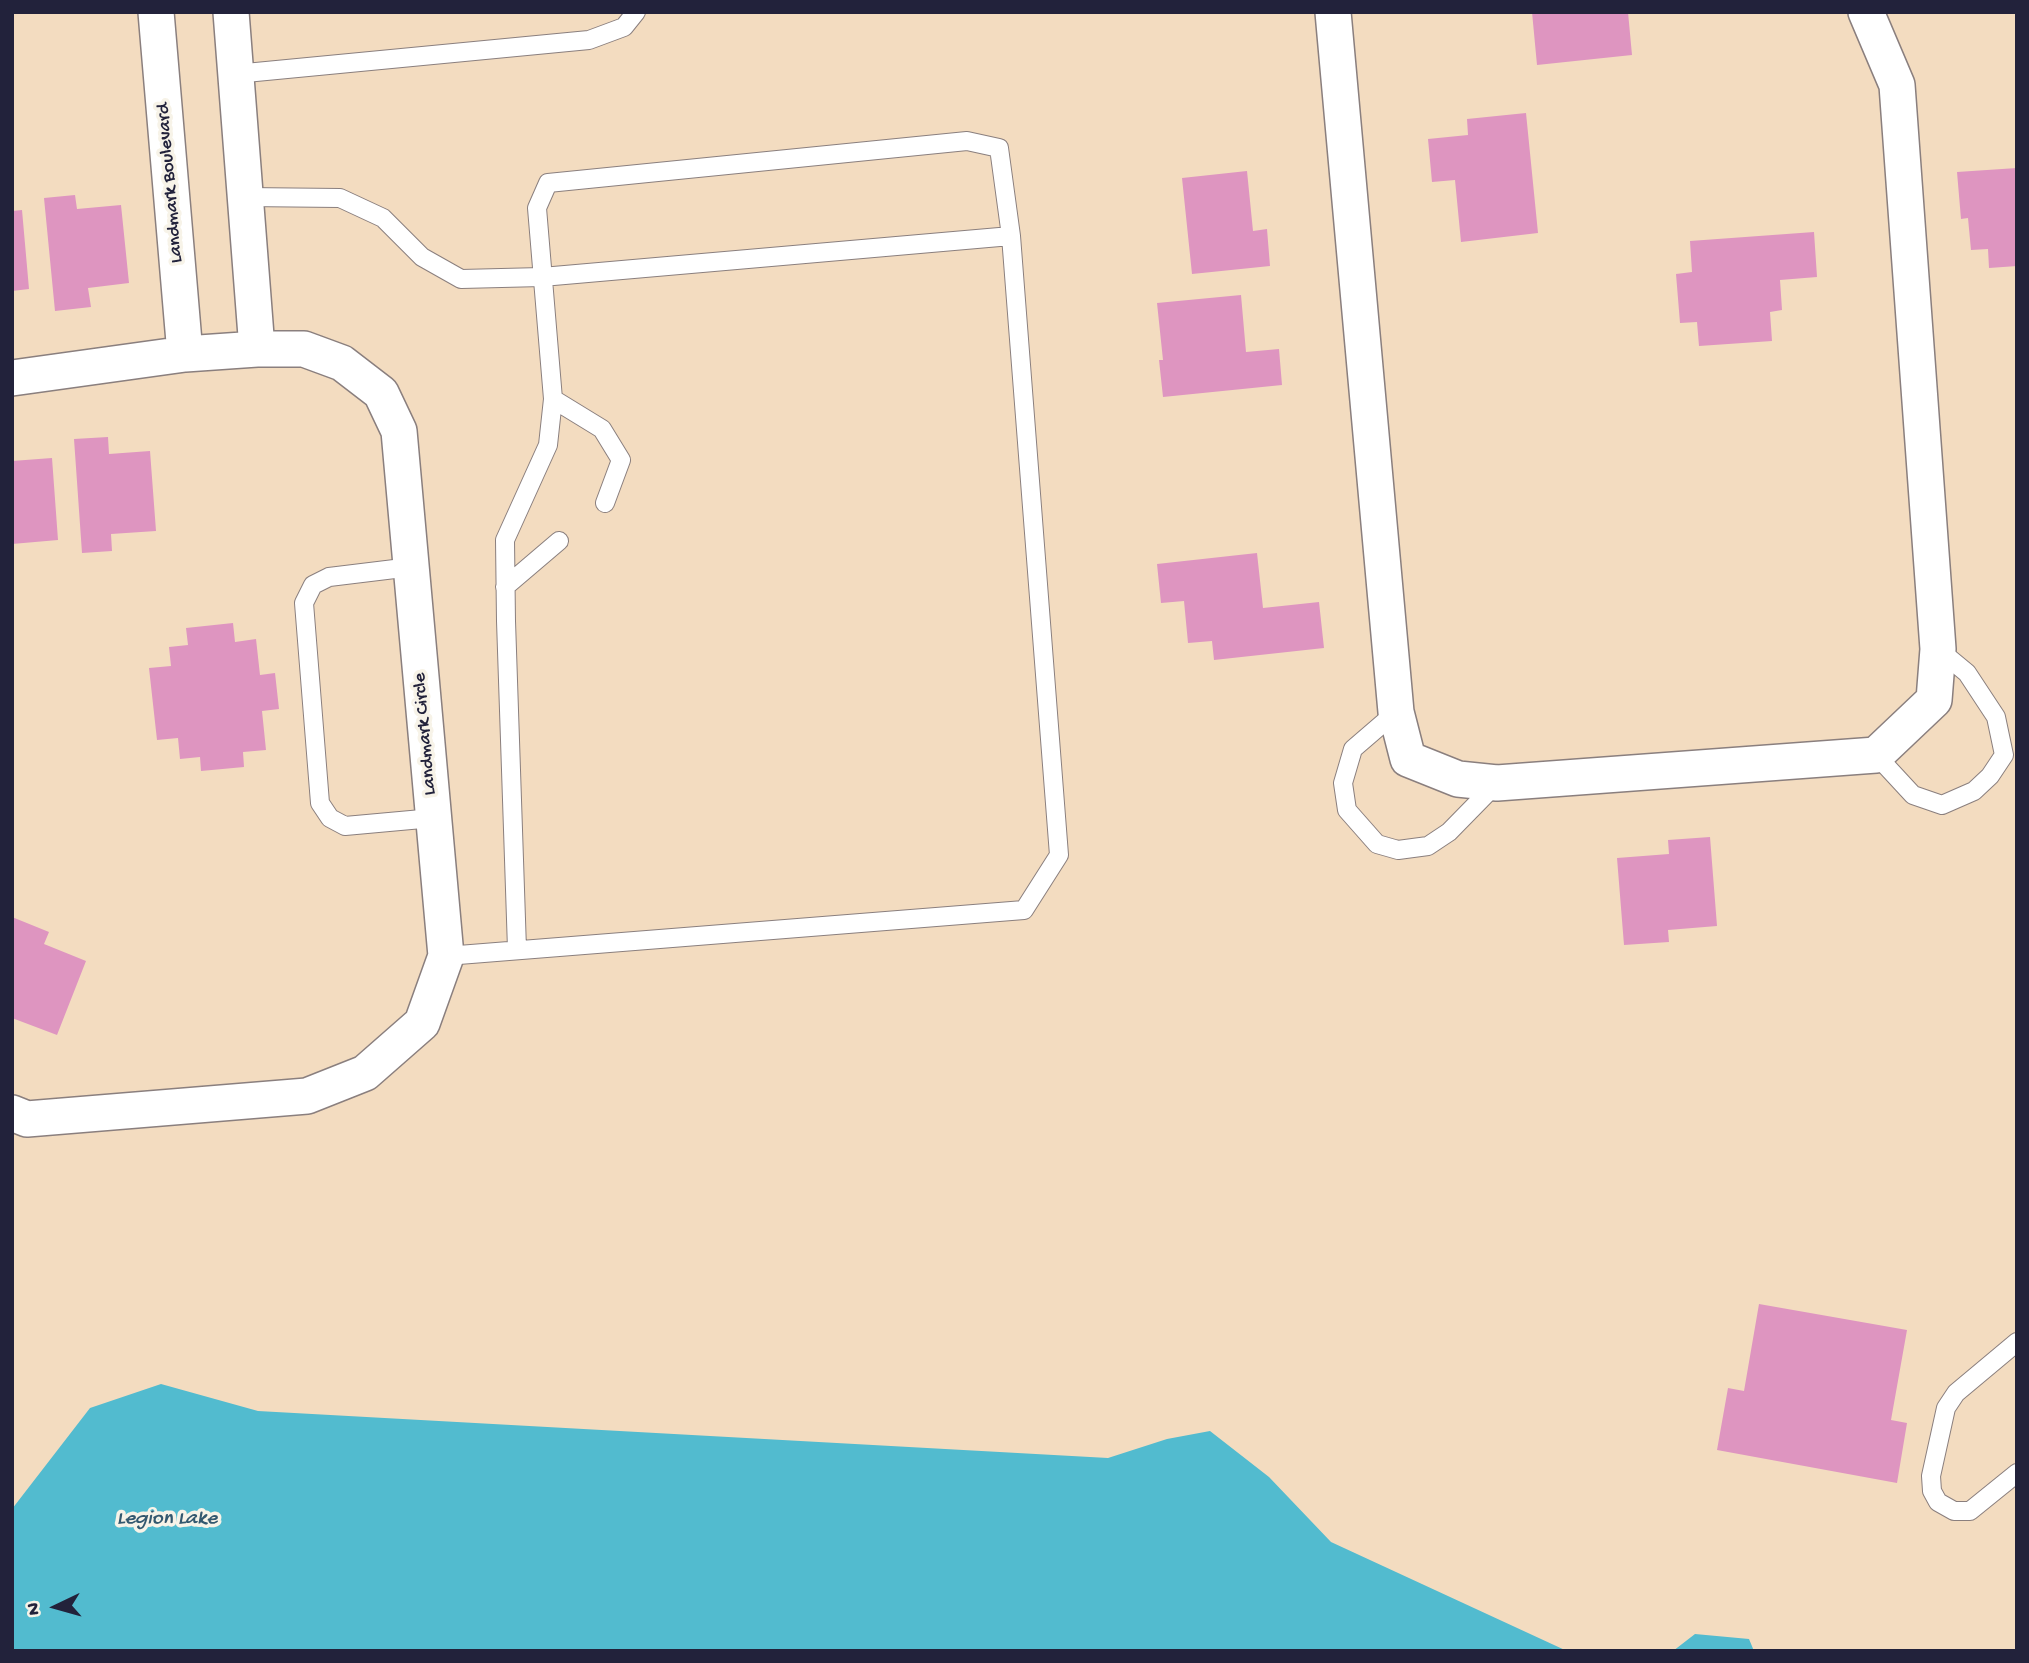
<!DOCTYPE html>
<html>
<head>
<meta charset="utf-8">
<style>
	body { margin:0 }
	#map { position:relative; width:2029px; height:1663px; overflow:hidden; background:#f3dcc0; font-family:"Gochi Hand",sans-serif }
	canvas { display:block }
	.frame { position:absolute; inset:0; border:14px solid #22223b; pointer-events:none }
	.north { position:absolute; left:21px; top:1572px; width:70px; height:70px; -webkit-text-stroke:5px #f7f3e8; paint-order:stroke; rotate:265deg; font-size:19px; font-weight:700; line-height:28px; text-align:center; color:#22223b }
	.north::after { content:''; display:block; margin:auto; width:24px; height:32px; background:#22223b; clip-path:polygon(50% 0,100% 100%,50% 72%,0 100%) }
</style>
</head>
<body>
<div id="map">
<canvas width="2029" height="1663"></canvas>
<div class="frame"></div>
<div class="north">N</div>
</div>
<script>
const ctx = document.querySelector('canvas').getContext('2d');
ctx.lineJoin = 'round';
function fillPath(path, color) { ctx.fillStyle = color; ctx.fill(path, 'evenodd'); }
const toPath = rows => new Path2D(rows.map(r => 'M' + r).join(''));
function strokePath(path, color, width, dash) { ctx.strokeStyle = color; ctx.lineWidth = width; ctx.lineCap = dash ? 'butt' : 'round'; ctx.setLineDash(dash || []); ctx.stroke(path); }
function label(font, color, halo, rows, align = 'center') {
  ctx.font = font + ' "Gochi Hand",sans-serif'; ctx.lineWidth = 7; ctx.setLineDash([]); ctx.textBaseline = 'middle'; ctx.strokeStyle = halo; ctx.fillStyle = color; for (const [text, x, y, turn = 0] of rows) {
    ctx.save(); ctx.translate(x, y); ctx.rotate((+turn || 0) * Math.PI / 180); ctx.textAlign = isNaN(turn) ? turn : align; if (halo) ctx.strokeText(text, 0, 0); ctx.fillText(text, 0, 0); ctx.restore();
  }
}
const water = toPath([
	[161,1384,258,1411,1108,1458,1167,1439,1210,1431,1269,1477,1331,1542,1567,1651,12,1651,12,1509,90,1408],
	[1695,1634,1749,1639,1754,1651,1673,1651]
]);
const building = toPath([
	[1532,12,1628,12,1632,55,1537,65],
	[1526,113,1538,233,1461,242,1455,180,1432,182,1428,139,1468,135,1467,119],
	[2017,168,2017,266,1989,268,1988,249,1971,250,1968,218,1961,219,1957,172],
	[1247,171,1253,231,1267,229,1270,266,1192,274,1182,178],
	[75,195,77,209,121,205,129,283,88,288,91,307,55,311,44,198],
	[22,210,29,289,12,291,12,211],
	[1814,232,1817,277,1780,280,1782,310,1770,312,1772,341,1699,346,1697,322,1680,323,1676,274,1692,272,1690,241],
	[1241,295,1246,352,1279,349,1282,385,1163,397,1159,360,1163,360,1157,303],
	[108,437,109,454,150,451,156,531,111,534,112,551,82,553,74,439],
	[52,458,58,540,12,544,12,461],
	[1257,553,1263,608,1319,602,1324,648,1214,660,1212,641,1188,643,1184,601,1161,603,1157,564],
	[233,623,235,642,256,639,260,675,275,673,279,709,262,711,266,750,243,752,244,767,201,771,200,757,180,759,178,738,157,740,149,668,171,666,169,647,188,645,186,628],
	[1710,837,1717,926,1668,930,1669,942,1624,945,1617,858,1669,854,1668,840],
	[12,917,49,932,44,944,86,961,57,1035,12,1018],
	[1759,1304,1907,1330,1891,1420,1907,1423,1897,1483,1717,1450,1728,1388,1744,1391]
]);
const lane = toPath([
	[235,74,589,40,624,27,636,12],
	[245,197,340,198,383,218,422,257,461,279,542,277,1011,236,1059,855,1024,910,446,956],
	[553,399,602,429,621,460,605,503],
	[411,567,329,577,313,585,304,603,320,803,330,818,345,826,433,818],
	[505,587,559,541],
	[1396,712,1353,749,1343,783,1347,810,1377,844,1398,850,1428,846,1449,832,1497,783],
	[1876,755,1913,795,1942,805,1974,791,1990,776,2004,755,1996,717,1967,673,1938,649],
	[517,949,506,621,505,540,548,445,553,399,537,208,548,183,967,141,999,148,1011,236],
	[2017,1342,1956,1393,1946,1408,1931,1476,1932,1491,1938,1502,1954,1511,1970,1511,2017,1473]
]);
const street = toPath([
	[156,12,185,354],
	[231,12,257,349],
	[1333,12,1396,712,1408,759,1458,779,1497,783,1876,755,1934,700,1938,649,1897,85,1866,12],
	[12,378,185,354,257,349,304,349,342,363,381,393,399,431,446,956,422,1023,365,1073,307,1096,27,1119,12,1113]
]);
const streetNames = [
	["Landmark Boulevard",171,183,-95],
	["Landmark Circle",426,734,-95]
];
const waterNames = [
	["Legion Lake",167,1520]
];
fillPath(water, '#52bbcf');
fillPath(building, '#de95c0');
strokePath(lane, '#8a7f7e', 20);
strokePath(street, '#8a7f7e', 38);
strokePath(lane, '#fff', 18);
strokePath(street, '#fff', 35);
label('19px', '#22223b', '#f7f3e8', streetNames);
label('italic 21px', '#33586f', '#f7f3e8', waterNames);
</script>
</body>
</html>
